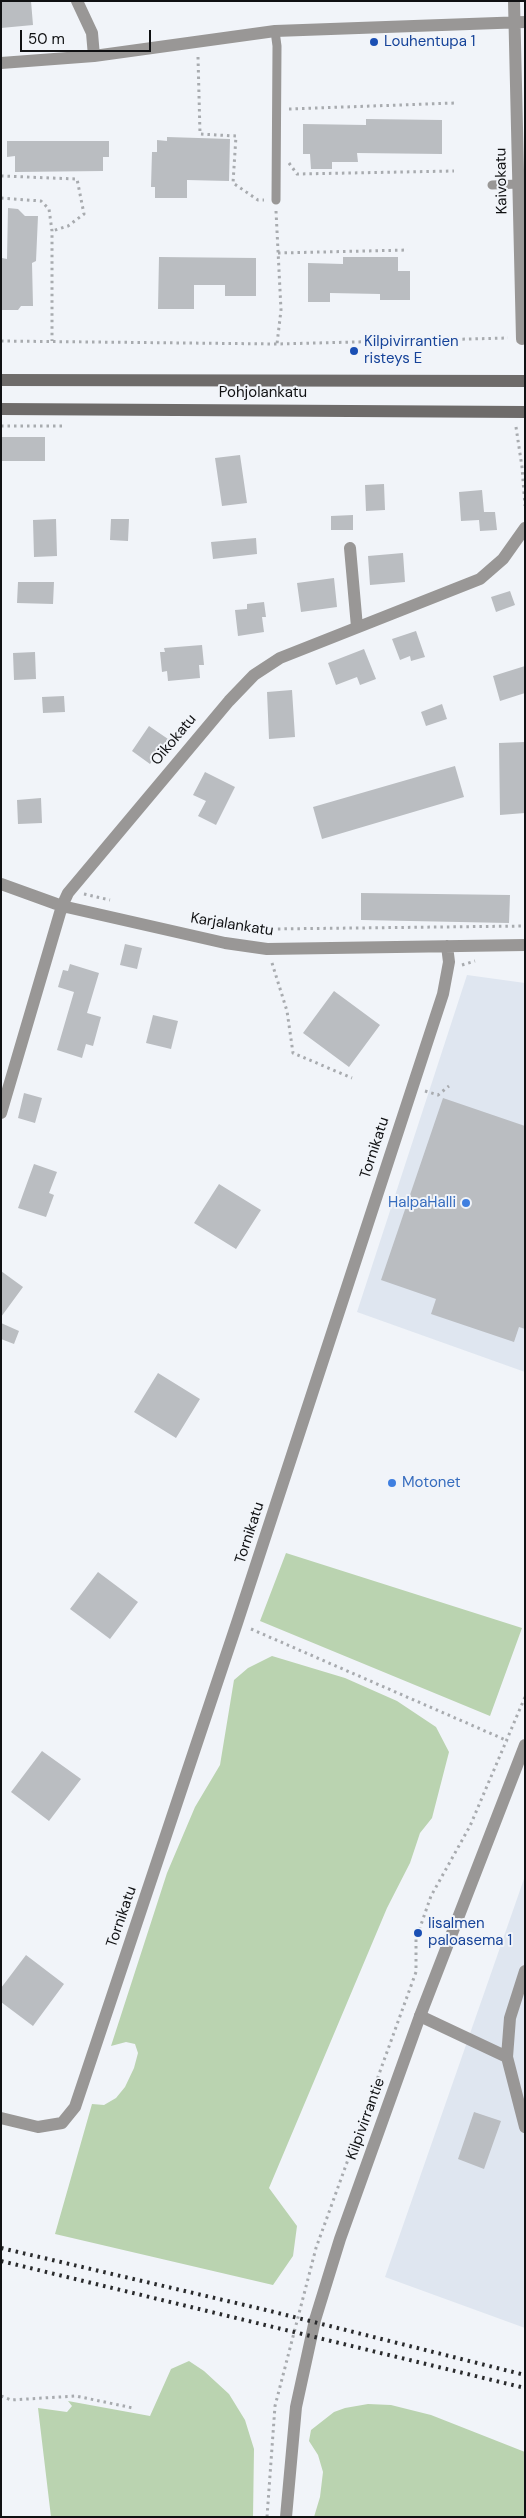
<!DOCTYPE html>
<html>
<head>
<meta charset="utf-8">
<style>
	body { margin:0 }
	#map { position:relative; width:526px; height:2518px; overflow:hidden; background:#f1f4f9; font-family:"DM Sans",sans-serif }
	canvas { display:block }
	.frame { position:absolute; inset:0; border:2px solid #101113; pointer-events:none }
	.scale { position:absolute; left:20px; top:30px; width:131px; height:22px; box-sizing:border-box; border:2px solid #101113; border-top:0; padding-left:6px; font-size:15px; line-height:18px; white-space:nowrap; color:#101113; -webkit-text-stroke:4px #f1f4f9; paint-order:stroke }
</style>
</head>
<body>
<div id="map">
<canvas width="526" height="2518"></canvas>
<div class="frame"></div>
<div class="scale">50 m</div>
</div>
<script>
const ctx = document.querySelector('canvas').getContext('2d');
ctx.lineJoin = 'round';
function fillPath(path, color) { ctx.fillStyle = color; ctx.fill(path, 'evenodd'); }
const toPath = rows => new Path2D(rows.map(r => 'M' + r).join(''));
function strokePath(path, color, width, dash) { ctx.strokeStyle = color; ctx.lineWidth = width; ctx.lineCap = dash ? 'butt' : 'round'; ctx.setLineDash(dash || []); ctx.stroke(path); }
function label(font, color, halo, rows, align = 'center') {
  ctx.font = font + ' "DM Sans",sans-serif'; ctx.lineWidth = 4; ctx.setLineDash([]); ctx.textBaseline = 'middle'; ctx.strokeStyle = halo; ctx.fillStyle = color; for (const [text, x, y, turn = 0] of rows) {
    ctx.save(); ctx.translate(x, y); ctx.rotate((+turn || 0) * Math.PI / 180); ctx.textAlign = isNaN(turn) ? turn : align; if (halo) ctx.strokeText(text, 0, 0); ctx.fillText(text, 0, 0); ctx.restore();
  }
}
const built = toPath([
	[467,975,525,983,525,1372,357,1312],
	[525,1876,525,2328,385,2277]
]);
const green = toPath([
	[286,1553,522,1628,490,1716,260,1621],
	[272,1656,345,1678,397,1701,436,1727,449,1752,432,1818,420,1833,410,1863,387,1908,269,2188,297,2226,293,2256,273,2285,55,2234,92,2104,104,2105,116,2098,125,2087,134,2068,138,2053,135,2044,126,2042,111,2046,167,1873,195,1807,220,1765,234,1680,248,1668],
	[189,2361,204,2371,229,2394,245,2420,254,2449,253,2517,51,2517,38,2408,67,2412,72,2406,68,2401,150,2416,171,2369],
	[368,2404,391,2405,431,2415,525,2452,525,2517,314,2517,320,2497,323,2472,318,2455,309,2441,311,2430,334,2412,345,2408]
]);
const building = toPath([
	[1,1,31,1,33,25,1,28],
	[366,119,442,120,442,154,357,153,358,162,332,162,332,169,311,169,310,154,303,154,303,124,366,125],
	[167,137,230,139,229,181,187,180,187,198,155,198,155,187,151,187,152,152,157,152,157,140,167,141],
	[7,141,109,141,109,157,103,157,103,171,15,172,15,156,7,157],
	[8,208,18,209,25,216,38,216,36,261,32,263,33,306,21,306,18,310,2,310,2,258,7,259],
	[159,257,256,258,256,296,225,296,225,285,194,285,194,309,158,309],
	[343,257,398,257,398,271,410,271,410,300,380,300,380,294,330,293,330,302,308,302,308,263,343,264],
	[1,437,45,437,45,461,1,461],
	[240,455,247,503,222,506,215,458],
	[384,484,385,510,366,511,365,485],
	[482,490,484,512,495,512,497,530,480,531,479,520,461,521,459,492],
	[353,515,353,530,331,530,331,516],
	[56,519,57,556,34,557,33,520],
	[111,519,129,519,128,541,110,540],
	[256,538,257,554,213,559,211,542],
	[403,553,405,582,370,585,368,556],
	[334,578,337,607,301,612,297,583],
	[18,582,54,582,53,604,17,603],
	[510,591,515,605,496,612,491,597],
	[264,602,266,617,262,617,264,632,238,636,235,610,247,609,247,604],
	[416,631,425,657,411,661,410,656,400,660,392,639],
	[202,645,204,665,199,665,200,678,168,681,167,671,162,672,160,652,165,652,164,648],
	[364,649,376,679,360,685,357,677,336,685,328,663],
	[35,652,36,679,14,680,13,653],
	[525,666,525,693,500,701,493,676],
	[292,690,295,737,269,739,267,692],
	[64,696,65,712,43,713,42,697],
	[442,704,447,719,426,726,421,712],
	[149,726,168,739,150,764,132,751],
	[525,742,525,813,500,815,499,743],
	[455,766,464,797,322,839,313,807],
	[205,772,235,787,216,825,198,816,206,801,193,795],
	[41,798,42,823,18,824,17,800],
	[361,893,510,895,509,923,361,920],
	[125,944,142,948,137,969,120,965],
	[70,964,99,973,87,1013,101,1017,93,1046,86,1044,82,1058,57,1050,74,992,58,987,63,970,68,971],
	[334,991,380,1025,349,1067,303,1033],
	[153,1015,178,1021,171,1049,146,1043],
	[24,1093,42,1098,35,1123,18,1118],
	[443,1098,525,1126,525,1329,519,1327,514,1342,431,1314,436,1299,381,1280],
	[34,1164,57,1172,49,1193,54,1195,46,1217,18,1208],
	[219,1184,261,1210,236,1249,194,1223],
	[1,1271,23,1287,1,1317],
	[1,1323,19,1331,14,1344,1,1339],
	[158,1373,200,1399,176,1438,134,1412],
	[98,1572,138,1602,110,1639,70,1609],
	[42,1751,81,1779,49,1821,11,1792],
	[26,1955,64,1984,33,2026,1,2002,1,1988],
	[474,2112,501,2121,484,2169,458,2159]
]);
const path = toPath([
	[198,57,200,134,236,136,233,183,258,200,264,200],
	[289,109,455,103],
	[289,163,297,174,454,171],
	[1,176,77,179,84,214,68,226,52,231],
	[1,198,41,201,49,209,52,231,52,341],
	[276,211,281,310,277,344],
	[278,253,408,250],
	[1,341,277,344,508,338],
	[1,426,63,426],
	[516,427,522,467,525,506],
	[84,894,110,900],
	[226,926,271,929,525,926],
	[272,963,287,1011,293,1053,352,1078],
	[462,965,475,961],
	[425,1091,438,1095,449,1086],
	[251,1629,508,1741],
	[1,2396,11,2400,76,2396,133,2408],
	[267,2517,275,2406,316,2248,416,1972,416,1939,431,1896,470,1826,525,1697]
]);
const service = toPath([
	[275,31,277,46,276,200],
	[492,185,519,184]
]);
const minor = toPath([
	[77,1,92,33,94,56],
	[514,1,522,339],
	[1,63,94,56,275,31,525,22],
	[350,548,357,627],
	[1,884,62,906,225,943,267,949,525,945],
	[1,1113,62,906,68,893,229,701,254,675,280,658,480,579,503,559,525,528],
	[525,1971,510,2018,507,2057,525,2127],
	[420,2016,507,2057],
	[1,2118,38,2127,62,2123,75,2107,237,1623,443,994,449,962,447,946]
]);
const tertiary = toPath([
	[286,2517,296,2407,315,2320,340,2239,420,2016,525,1745]
]);
const secondary = toPath([
	[1,380,525,381],
	[1,409,525,412]
]);
const rail = toPath([
	[1,2248,266,2310,525,2375],
	[1,2261,525,2388]
]);
const markers = [
	[374,42,5,"#1a4fb4"],
	[354,351,5,"#1a4fb4"],
	[466,1203,5,"#3f7fe0"],
	[392,1483,5,"#3f7fe0"],
	[418,1933,5,"#1a4fb4"]
];
const transitNames = [
	["Louhentupa 1",384,42],
	["Kilpivirrantien",364,342],
	["risteys E",364,359],
	["Iisalmen",428,1924],
	["paloasema 1",428,1941]
];
const streetNames = [
	["Kaivokatu",502,181,-91],
	["Pohjolankatu",263,393],
	["Oikokatu",174,740,-50],
	["Karjalankatu",232,925,9],
	["Tornikatu",375,1148,-72],
	["Tornikatu",250,1533,-72],
	["Tornikatu",122,1917,-71],
	["Kilpivirrantie",366,2119,-70]
];
const shopNames = [
	["HalpaHalli",456,1203],
	["Motonet",402,1483,"left"]
];
fillPath(built, '#dfe6f0');
fillPath(green, '#bad3b0');
fillPath(building, '#babdc1');
strokePath(path, '#a8abaf', 3, [2.5, 4]);
strokePath(service, '#999796', 9);
strokePath(minor, '#999796', 12);
strokePath(tertiary, '#999796', 12);
strokePath(secondary, '#6e6b6a', 12);
strokePath(rail, '#2a2b2d', 4, [2.5, 5]);
for (const [x, y, r, color] of markers) { const dot = new Path2D(); dot.arc(x, y, r, 0, 2 * Math.PI); ctx.fillStyle = color; ctx.fill(dot); strokePath(dot, '#f1f4f9', 2); }
label('15px', '#164399', '#f1f4f9', transitNames, 'left');
label('15px', '#101113', '#f1f4f9', streetNames);
label('15px', '#366cbe', '#f1f4f9', shopNames, 'right');
</script>
</body>
</html>
